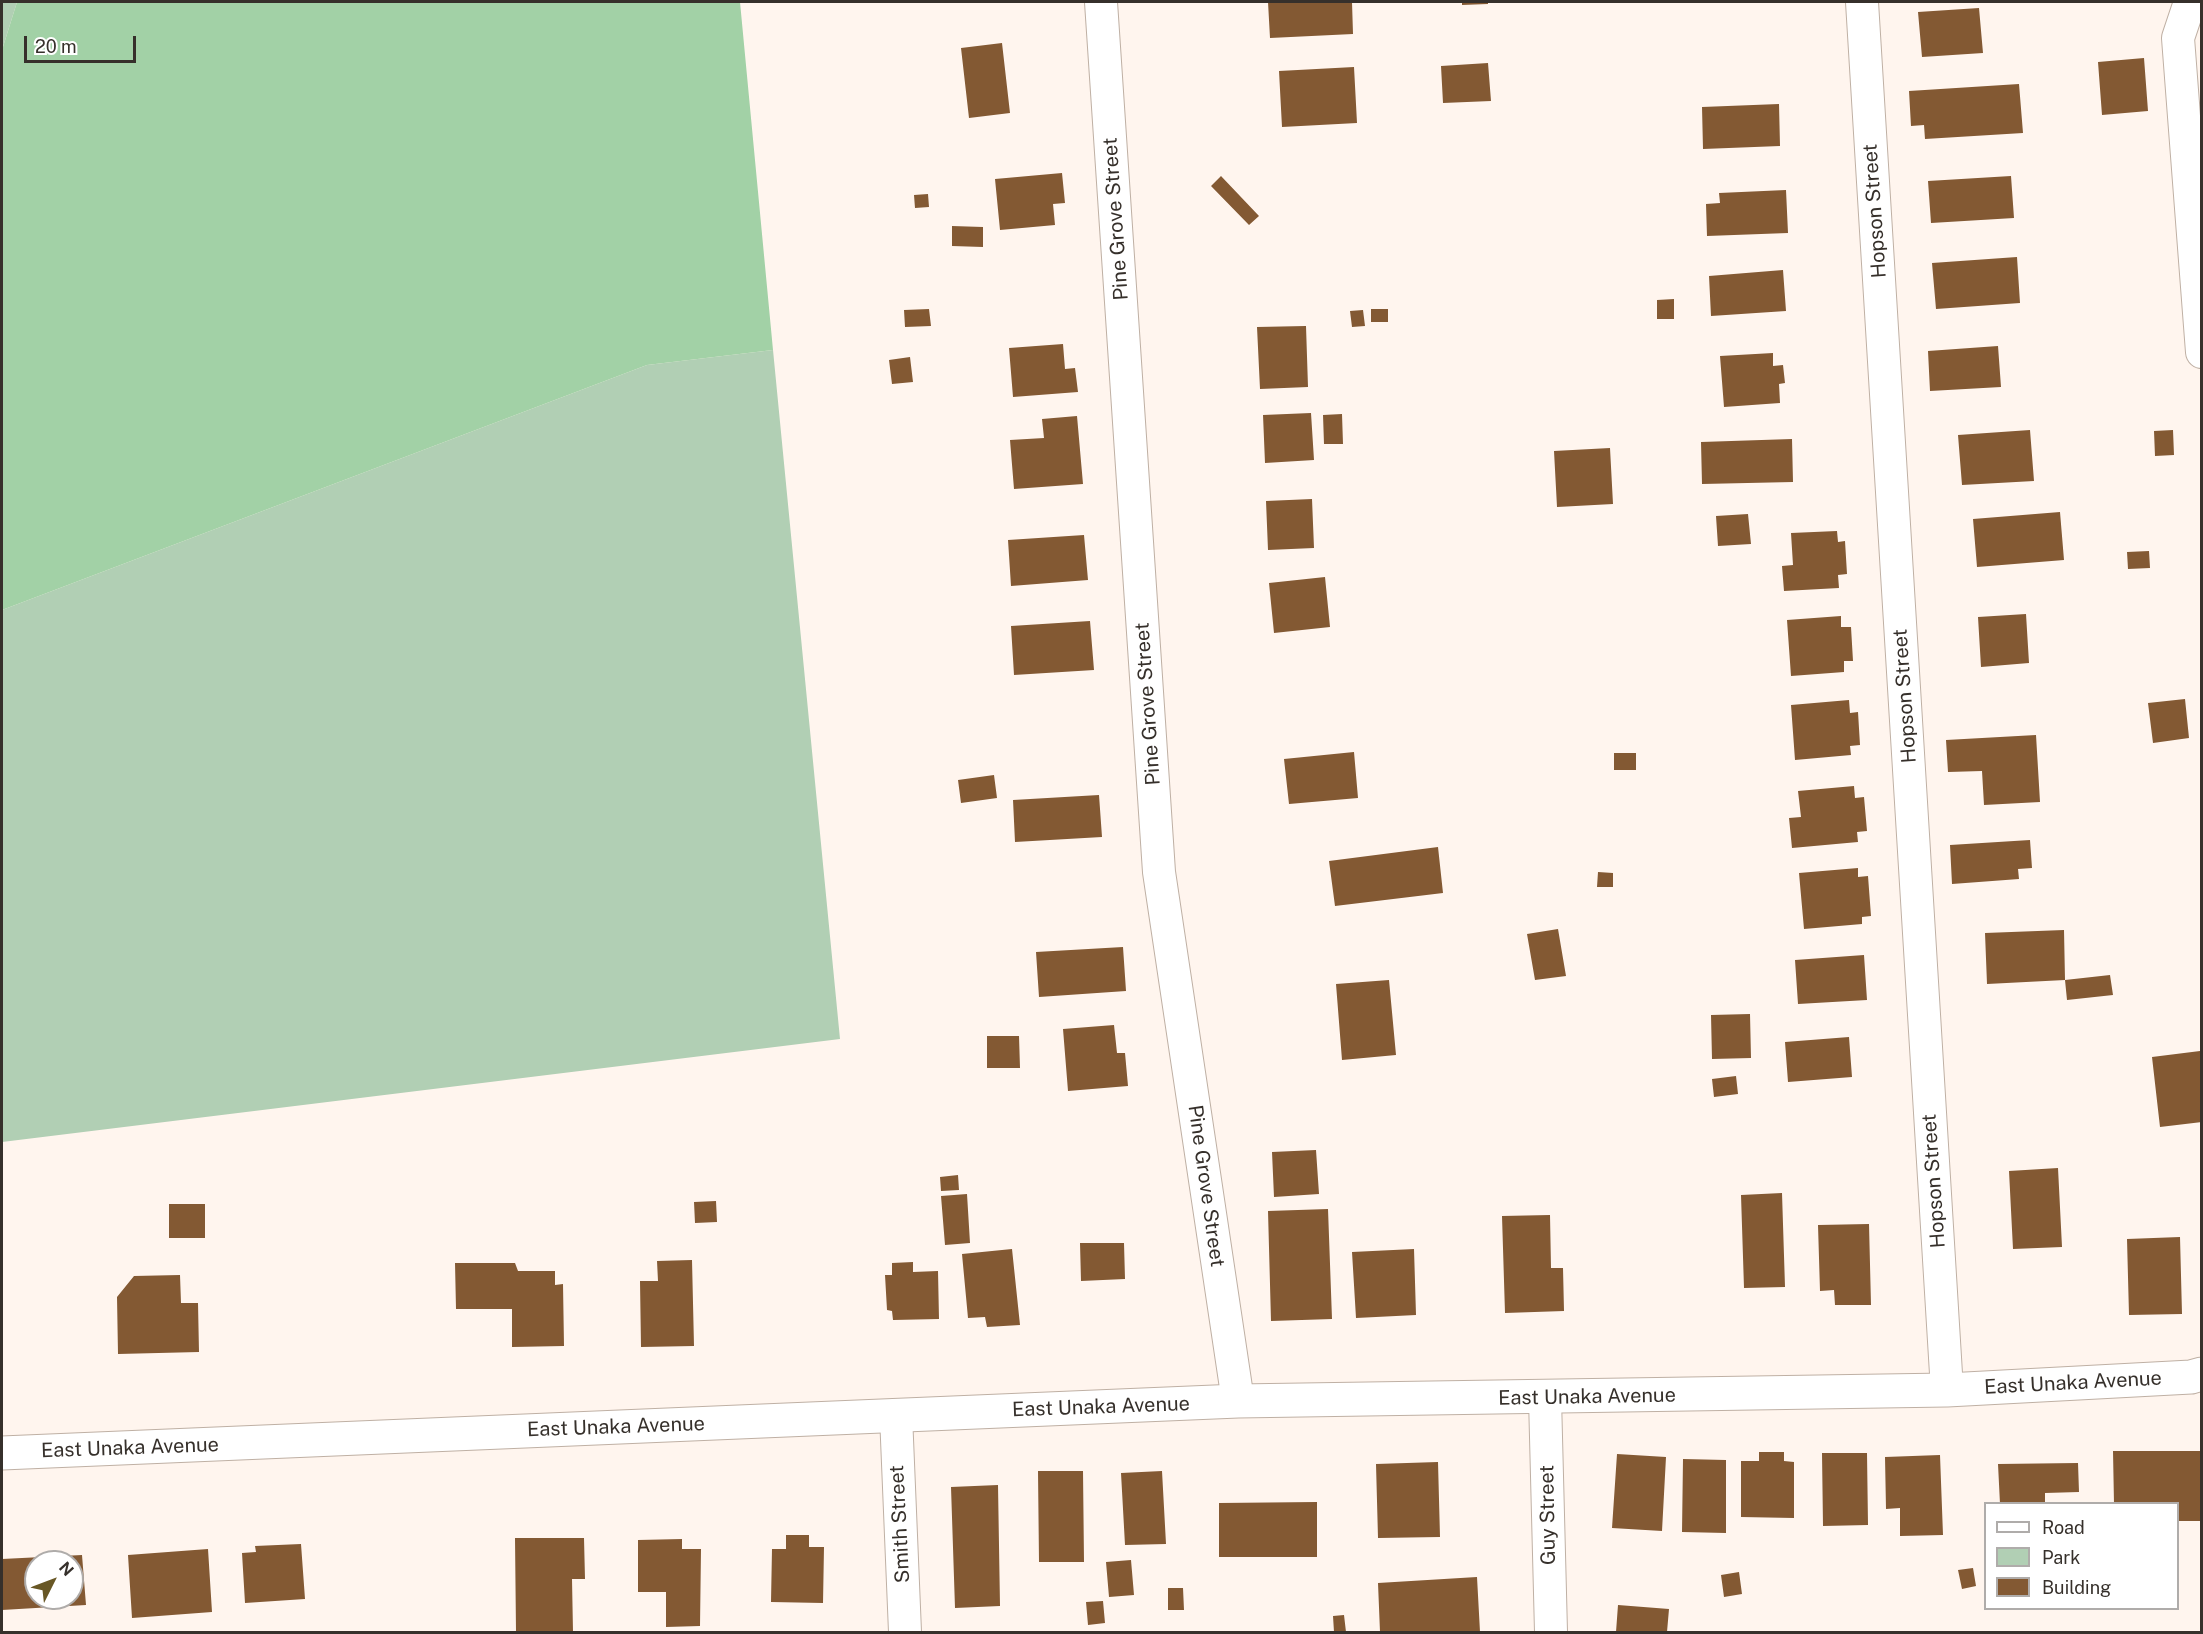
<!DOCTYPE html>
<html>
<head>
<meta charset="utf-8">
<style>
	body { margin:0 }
	#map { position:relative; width:2203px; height:1634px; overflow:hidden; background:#fff5ee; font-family:"Public Sans",sans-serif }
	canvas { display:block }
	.frame { position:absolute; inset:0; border:3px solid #36302b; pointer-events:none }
	.legend { position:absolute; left:1984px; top:1502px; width:195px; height:108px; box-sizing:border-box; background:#fff; border:2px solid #afacaa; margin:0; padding:8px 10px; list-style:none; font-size:18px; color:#36302b }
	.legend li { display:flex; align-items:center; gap:12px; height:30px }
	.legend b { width:30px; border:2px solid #afacaa }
	.north { position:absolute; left:24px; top:1550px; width:60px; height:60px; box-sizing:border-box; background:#fff; border:2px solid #afacaa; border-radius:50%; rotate:48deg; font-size:16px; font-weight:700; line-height:24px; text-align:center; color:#36302b }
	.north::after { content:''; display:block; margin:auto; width:21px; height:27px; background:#685725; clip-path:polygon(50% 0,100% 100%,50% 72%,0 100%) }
	.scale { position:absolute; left:24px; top:36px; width:112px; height:27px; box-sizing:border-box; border:3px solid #36302b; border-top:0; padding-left:8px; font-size:18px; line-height:21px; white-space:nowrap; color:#36302b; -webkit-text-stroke:4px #fff; paint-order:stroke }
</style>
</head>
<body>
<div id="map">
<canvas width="2203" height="1634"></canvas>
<div class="frame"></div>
<ul class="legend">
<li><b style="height:8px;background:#fff"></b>Road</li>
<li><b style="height:16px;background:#b1cfb4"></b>Park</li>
<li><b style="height:16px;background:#835933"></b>Building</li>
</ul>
<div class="north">N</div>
<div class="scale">20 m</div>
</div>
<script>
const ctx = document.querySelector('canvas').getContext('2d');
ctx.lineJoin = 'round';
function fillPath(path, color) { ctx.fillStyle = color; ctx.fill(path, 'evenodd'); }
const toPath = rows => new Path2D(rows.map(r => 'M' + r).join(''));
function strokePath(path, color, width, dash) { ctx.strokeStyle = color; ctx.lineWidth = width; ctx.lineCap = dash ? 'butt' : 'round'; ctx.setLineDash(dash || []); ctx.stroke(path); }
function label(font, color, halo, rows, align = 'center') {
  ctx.font = font + ' "Public Sans",sans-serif'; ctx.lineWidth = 6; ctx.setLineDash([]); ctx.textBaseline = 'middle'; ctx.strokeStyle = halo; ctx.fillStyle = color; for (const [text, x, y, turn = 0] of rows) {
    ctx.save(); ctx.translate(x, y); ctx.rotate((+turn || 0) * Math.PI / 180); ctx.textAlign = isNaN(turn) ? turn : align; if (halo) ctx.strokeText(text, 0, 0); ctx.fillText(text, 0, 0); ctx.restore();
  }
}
const green = toPath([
	[2,2,17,2,2,50],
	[773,350,840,1039,2,1142,2,610,647,365]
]);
const forest = toPath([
	[17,2,740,2,773,350,647,365,2,610,2,50]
]);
const building = toPath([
	[1268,2,1352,2,1353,34,1270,38],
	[1462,2,1488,2,1488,4,1462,5],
	[1979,8,1983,53,1922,57,1918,12],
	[1002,43,1010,113,969,118,961,48],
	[2144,58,2148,111,2102,115,2098,62],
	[1488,63,1491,101,1443,103,1441,66],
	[1354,67,1357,123,1282,127,1279,71],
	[2019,84,2023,133,1925,139,1924,125,1911,126,1909,91],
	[1779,104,1780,146,1703,149,1702,107],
	[1062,173,1065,203,1053,204,1055,225,1000,230,995,179],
	[1221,176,1259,216,1249,225,1211,186],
	[2011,176,2014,218,1931,223,1928,181],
	[1786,190,1788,233,1707,236,1706,204,1720,203,1719,193],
	[928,194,929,207,915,208,914,195],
	[952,226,983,227,983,247,952,246],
	[2017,257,2020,303,1936,309,1932,263],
	[1783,270,1786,311,1711,316,1709,276],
	[1674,299,1674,319,1657,319,1657,300],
	[929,309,931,326,905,327,904,310],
	[1371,309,1388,309,1388,322,1371,322],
	[1363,310,1365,326,1352,327,1350,311],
	[1306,326,1308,387,1260,389,1257,327],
	[1063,344,1065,369,1075,368,1078,392,1013,397,1009,348],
	[1998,346,2001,387,1930,391,1928,351],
	[1773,353,1773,366,1783,365,1785,383,1779,384,1780,403,1724,407,1720,356],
	[910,357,913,382,892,384,889,360],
	[1311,413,1314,460,1265,463,1263,415],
	[1342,414,1343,444,1324,444,1323,415],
	[1077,416,1083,484,1014,489,1010,440,1044,438,1042,419],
	[2030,430,2034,481,1962,485,1958,435],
	[2173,430,2174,455,2155,456,2154,431],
	[1792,439,1793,482,1702,484,1701,442],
	[1610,448,1613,504,1557,507,1554,451],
	[1312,499,1314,548,1268,550,1266,501],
	[2060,512,2064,560,1977,567,1973,519],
	[1748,514,1751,544,1718,546,1716,516],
	[1837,531,1838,542,1845,541,1847,574,1838,575,1839,588,1784,591,1782,566,1793,565,1791,533],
	[1084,535,1088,580,1011,586,1008,540],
	[2149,551,2150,568,2128,569,2127,552],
	[1325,577,1330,627,1274,633,1269,583],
	[2026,614,2029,663,1981,667,1978,617],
	[1841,616,1841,627,1851,627,1853,661,1844,661,1844,672,1791,676,1787,620],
	[1090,621,1094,670,1014,675,1011,626],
	[2185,699,2189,738,2153,743,2148,703],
	[1849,700,1850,713,1858,712,1860,745,1850,746,1851,755,1795,760,1791,705],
	[2036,735,2040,802,1984,805,1982,771,1948,772,1946,740],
	[1354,752,1358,798,1289,804,1284,759],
	[1614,753,1636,753,1636,770,1614,770],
	[994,775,997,798,961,803,958,780],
	[1854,786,1855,798,1864,797,1867,831,1857,832,1858,842,1792,848,1789,818,1801,817,1798,791],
	[1099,795,1102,837,1015,842,1013,800],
	[2030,840,2032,868,2018,869,2019,879,1952,884,1950,845],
	[1438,847,1443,893,1335,906,1329,861],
	[1858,868,1858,877,1868,876,1871,916,1862,917,1862,924,1804,929,1799,873],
	[1598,872,1613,873,1613,887,1597,887],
	[1558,929,1566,976,1535,980,1527,934],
	[2064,930,2065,980,1987,984,1985,933],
	[1123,947,1126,991,1039,997,1036,952],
	[1864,955,1867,1000,1798,1004,1795,960],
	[2110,975,2113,995,2067,1000,2065,980],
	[1389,980,1396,1055,1342,1060,1336,984],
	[1750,1014,1751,1058,1712,1059,1711,1015],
	[1114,1025,1117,1053,1125,1053,1128,1086,1068,1091,1063,1029],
	[987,1036,1019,1036,1020,1068,987,1068],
	[1849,1037,1852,1077,1788,1082,1785,1042],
	[2200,1051,2202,1122,2160,1127,2152,1057],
	[1736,1076,1738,1094,1714,1097,1712,1079],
	[1316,1150,1319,1194,1274,1197,1272,1152],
	[2058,1168,2062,1247,2013,1249,2009,1171],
	[958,1175,959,1190,941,1191,940,1177],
	[1782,1193,1785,1287,1744,1288,1741,1195],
	[967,1194,970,1243,945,1245,941,1196],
	[716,1201,717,1222,695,1223,694,1202],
	[169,1204,205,1204,205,1238,169,1238],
	[1328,1209,1332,1319,1271,1321,1268,1211],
	[1550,1215,1551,1268,1563,1268,1564,1311,1505,1313,1502,1216],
	[1869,1224,1871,1305,1835,1305,1834,1290,1820,1291,1818,1225],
	[2180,1237,2182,1314,2129,1315,2127,1239],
	[1080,1243,1124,1243,1125,1279,1081,1281],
	[1012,1249,1020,1325,987,1327,985,1317,968,1318,962,1254],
	[1414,1249,1416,1315,1356,1318,1352,1252],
	[692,1260,694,1346,641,1347,640,1281,658,1281,657,1261],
	[913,1262,913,1272,938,1271,939,1319,893,1320,892,1311,887,1310,885,1275,892,1275,892,1263],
	[455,1263,515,1263,518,1271,555,1271,555,1285,563,1284,564,1346,512,1347,512,1309,456,1309],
	[180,1275,181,1303,198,1303,199,1352,118,1354,117,1297,134,1276],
	[2113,1451,2202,1451,2202,1521,2178,1521,2178,1504,2114,1504],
	[1759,1452,1784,1452,1784,1461,1794,1462,1794,1518,1741,1517,1741,1461,1759,1461],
	[1822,1453,1867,1453,1868,1525,1823,1526],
	[1617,1454,1666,1457,1662,1531,1612,1528],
	[1940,1455,1943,1535,1900,1536,1900,1508,1886,1509,1885,1457],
	[1683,1459,1726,1460,1726,1533,1682,1532],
	[1438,1462,1440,1537,1378,1538,1376,1464],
	[2078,1463,2079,1492,2045,1493,2045,1504,2000,1504,1998,1464],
	[1038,1471,1083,1471,1084,1562,1039,1562],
	[1162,1471,1166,1544,1125,1545,1121,1473],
	[998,1485,1000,1606,955,1608,951,1487],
	[1317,1502,1317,1557,1219,1557,1219,1503],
	[786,1535,809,1535,809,1547,824,1547,823,1603,771,1602,772,1549,786,1549],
	[515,1538,584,1538,585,1579,572,1579,573,1632,516,1632],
	[682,1539,682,1549,701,1549,700,1626,666,1627,666,1592,638,1592,638,1540],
	[301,1544,305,1599,245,1603,242,1553,256,1552,255,1546],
	[208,1549,212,1612,132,1618,128,1555],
	[82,1555,86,1605,2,1610,2,1559],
	[36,1562,72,1562,72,1598,36,1598],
	[1131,1560,1134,1595,1109,1597,1106,1562],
	[1973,1568,1976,1586,1962,1589,1958,1570],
	[1739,1572,1742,1594,1724,1597,1721,1575],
	[1477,1577,1480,1632,1380,1632,1378,1583],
	[1168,1588,1183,1588,1184,1610,1168,1610],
	[1103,1601,1105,1623,1088,1625,1086,1602],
	[1618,1605,1669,1609,1667,1632,1616,1632],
	[1344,1615,1346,1632,1334,1632,1333,1616]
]);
const street = toPath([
	[1101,2,1159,872,1238,1401],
	[1862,2,1947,1390],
	[2190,2,2178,38,2202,352],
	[1545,1398,1551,1632],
	[896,1415,905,1632]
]);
const secondary = toPath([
	[2,1453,1238,1401,1947,1390,2191,1377,2202,1374]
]);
const streetNames = [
	["Hopson Street",1875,211,-94],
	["Pine Grove Street",1116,219,-94],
	["Hopson Street",1905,696,-94],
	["Pine Grove Street",1148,704,-94],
	["Hopson Street",1934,1181,-94],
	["Pine Grove Street",1206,1186,82],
	["East Unaka Avenue",2073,1383,-3],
	["East Unaka Avenue",1587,1397,-1],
	["East Unaka Avenue",1101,1407,-2],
	["East Unaka Avenue",616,1427,-2],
	["East Unaka Avenue",130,1448,-2],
	["Guy Street",1548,1515,-91],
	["Smith Street",900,1524,-93]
];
fillPath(green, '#b1cfb4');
fillPath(forest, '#a2d1a6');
fillPath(building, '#835933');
strokePath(street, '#bfb0a4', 34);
strokePath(secondary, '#bfb0a4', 35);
strokePath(street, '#fff', 32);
strokePath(secondary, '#fff', 33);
label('20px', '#36302b', '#fff', streetNames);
</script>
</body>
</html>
